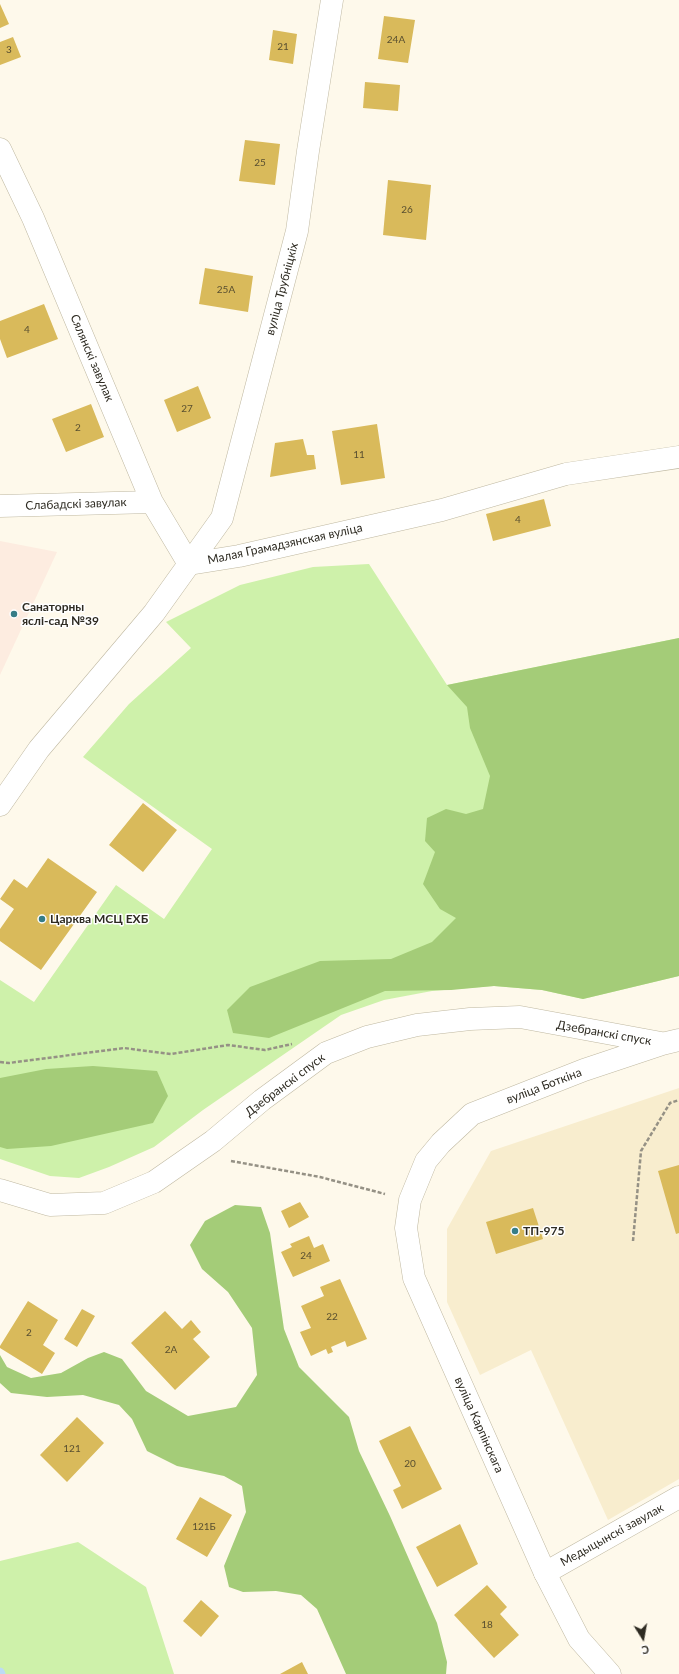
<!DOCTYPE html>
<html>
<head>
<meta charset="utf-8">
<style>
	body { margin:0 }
	#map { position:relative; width:679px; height:1674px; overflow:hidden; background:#fef9eb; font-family:Lato,sans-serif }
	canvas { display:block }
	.north { position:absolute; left:623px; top:1618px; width:40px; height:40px; -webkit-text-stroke:3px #fff; paint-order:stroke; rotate:169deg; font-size:11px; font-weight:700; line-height:16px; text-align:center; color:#2e2b22 }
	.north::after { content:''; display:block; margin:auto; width:14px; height:18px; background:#2e2b22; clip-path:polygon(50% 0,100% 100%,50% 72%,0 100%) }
</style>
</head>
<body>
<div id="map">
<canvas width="679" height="1674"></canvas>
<div class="north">С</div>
</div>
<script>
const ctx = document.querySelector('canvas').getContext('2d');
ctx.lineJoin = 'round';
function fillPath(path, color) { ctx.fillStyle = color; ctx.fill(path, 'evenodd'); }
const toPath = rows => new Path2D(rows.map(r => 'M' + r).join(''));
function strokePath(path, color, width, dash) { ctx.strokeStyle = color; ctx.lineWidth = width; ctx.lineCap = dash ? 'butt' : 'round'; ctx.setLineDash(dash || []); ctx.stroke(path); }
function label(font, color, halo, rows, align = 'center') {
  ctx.font = font + ' Lato,sans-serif'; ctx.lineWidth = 3; ctx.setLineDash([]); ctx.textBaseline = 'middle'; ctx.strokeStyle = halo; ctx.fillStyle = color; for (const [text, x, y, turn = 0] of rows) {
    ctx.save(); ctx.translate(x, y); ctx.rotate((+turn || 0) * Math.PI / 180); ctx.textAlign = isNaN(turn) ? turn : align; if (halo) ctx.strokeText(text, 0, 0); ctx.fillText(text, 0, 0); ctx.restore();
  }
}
const built = toPath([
	[679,1088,679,1479,608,1520,531,1350,480,1375,447,1302,447,1229,491,1151]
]);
const education = toPath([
	[0,541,57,552,0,675]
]);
const green = toPath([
	[369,564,447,685,679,638,679,976,583,999,542,990,494,986,432,991,384,1000,341,1015,203,1110,154,1147,109,1167,79,1178,50,1176,0,1159,0,980,34,1002,116,885,164,919,212,849,83,757,129,704,191,648,166,622,240,585,313,567],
	[78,1542,146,1587,174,1674,0,1674,0,1561]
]);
const forest = toPath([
	[679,638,679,976,583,999,542,990,494,986,451,990,385,991,269,1038,233,1033,227,1010,250,987,320,961,391,959,432,942,456,918,440,909,423,884,435,852,425,841,427,818,446,809,466,814,483,809,490,776,470,728,467,707,447,685],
	[93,1066,157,1071,168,1096,153,1123,51,1146,7,1149,0,1147,0,1078,46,1069],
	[235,1205,261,1207,270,1233,284,1329,299,1367,349,1417,359,1451,390,1516,437,1623,447,1662,446,1674,346,1674,317,1609,301,1595,276,1591,243,1592,229,1587,224,1566,246,1512,242,1486,224,1476,177,1466,147,1451,132,1419,119,1405,83,1395,47,1397,11,1393,0,1383,0,1355,7,1367,31,1378,61,1373,88,1358,104,1352,122,1359,146,1391,188,1416,236,1407,257,1375,252,1328,228,1292,202,1269,190,1245,205,1221]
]);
const stream = toPath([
	[0,1672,1,1674]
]);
const building = toPath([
	[0,4,9,24,0,28],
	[384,16,415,20,408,63,378,59],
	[273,30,297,34,293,64,269,60],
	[13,37,21,57,0,65,0,42],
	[365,82,400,85,398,111,363,108],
	[245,140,280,144,275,185,239,181],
	[388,180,431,185,426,240,383,235],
	[205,268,253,276,248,312,199,304],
	[44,304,58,339,7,358,0,339,0,321],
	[198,386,211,418,177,432,164,400],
	[91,404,104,437,66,452,52,419],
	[377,424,385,478,341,485,332,431],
	[303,439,307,455,314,455,316,469,270,477,275,443],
	[544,499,551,526,493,541,486,514],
	[143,803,177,830,143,872,109,845],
	[48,858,97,892,41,970,0,941,0,929,14,909,0,899,14,879,27,888],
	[679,1165,679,1233,676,1234,658,1171],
	[300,1202,309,1217,289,1228,281,1211],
	[533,1208,543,1239,496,1254,486,1222],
	[309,1236,314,1248,323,1244,330,1261,293,1277,281,1252,292,1247,290,1244],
	[340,1279,367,1339,347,1347,345,1341,331,1347,333,1352,328,1354,326,1349,311,1356,300,1332,311,1328,301,1306,324,1296,320,1287],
	[28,1301,58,1320,43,1345,55,1353,42,1374,0,1348,0,1346],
	[82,1309,95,1316,77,1347,64,1339],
	[165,1311,182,1329,191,1320,201,1332,193,1339,210,1357,175,1390,131,1343],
	[77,1417,104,1443,67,1482,40,1455],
	[410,1426,442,1489,402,1509,393,1490,401,1486,379,1441],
	[200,1497,232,1515,207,1557,176,1539],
	[460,1524,478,1564,437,1587,416,1547],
	[487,1585,507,1607,500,1614,519,1635,494,1658,454,1615],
	[201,1600,219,1616,201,1637,183,1621],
	[302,1662,308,1674,280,1674]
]);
const path = toPath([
	[0,1062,9,1063,124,1048,171,1054,228,1045,265,1050,292,1044],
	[231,1161,320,1177,385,1194],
	[633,1241,641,1151,670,1103,679,1100]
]);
const minor = toPath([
	[0,149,33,218,152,502,189,564],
	[0,506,152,502],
	[189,564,239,556,442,510,566,474,679,457],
	[0,805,39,749,154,613,222,518,297,231,308,151,332,0],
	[545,1573,679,1497]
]);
const tertiary = toPath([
	[0,1190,50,1205,104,1203,154,1182,213,1141,262,1100,326,1053,367,1037,417,1025,470,1019,520,1017,661,1043],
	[610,1674,579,1639,545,1573,414,1278,406,1228,410,1200,426,1161,441,1143,472,1114,584,1070,662,1044,679,1040]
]);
const markers = [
	[14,614,4,"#367d87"],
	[42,919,4,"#367d87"],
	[515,1231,4,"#367d87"]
];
const numberNames = [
	["24А",396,40],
	["21",283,47],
	["3",9,50],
	["25",260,163],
	["26",407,210],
	["25А",226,290],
	["4",27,330],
	["27",187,409],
	["2",78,428],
	["11",359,455],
	["4",518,520],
	["24",306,1256],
	["22",332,1317],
	["2",29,1333],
	["2А",171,1350],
	["121",72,1449],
	["20",410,1464],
	["121Б",204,1527],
	["18",487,1625]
];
const streetNames = [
	["вуліца Трубніцкіх",282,289,-75],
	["Сялянскі завулак",92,358,67],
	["Слабадскі завулак",76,504,-2],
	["Малая Грамадзянская вуліца",285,544,-12],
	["Дзебранскі спуск",604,1033,10],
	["Дзебранскі спуск",285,1085,-37],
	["вуліца Боткіна",544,1086,-21],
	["вуліца Карпінскага",479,1425,66],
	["Медыцынскі завулак",612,1535,-29]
];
const poiNames = [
	["Санаторны",22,607],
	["яслі-сад №39",22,621],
	["Царква МСЦ ЕХБ",50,919],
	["ТП-975",523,1231]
];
fillPath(built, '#f8edce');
fillPath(education, '#fdece0');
fillPath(green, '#cef1aa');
fillPath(forest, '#a4cc78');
strokePath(stream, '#bddbf5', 9);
fillPath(building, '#d9ba5b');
strokePath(minor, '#bfb8a1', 23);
strokePath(tertiary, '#bfb8a1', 23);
strokePath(path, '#959185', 2.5, [4, 2]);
strokePath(minor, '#fff', 22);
strokePath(tertiary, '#fff', 22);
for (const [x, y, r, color] of markers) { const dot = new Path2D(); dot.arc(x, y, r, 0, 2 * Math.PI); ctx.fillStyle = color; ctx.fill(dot); strokePath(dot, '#fff', 1.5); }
label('10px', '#594f30', null, numberNames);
label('12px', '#2e2b22', '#fff', streetNames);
label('bold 12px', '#2e2b22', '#fff', poiNames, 'left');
</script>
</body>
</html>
